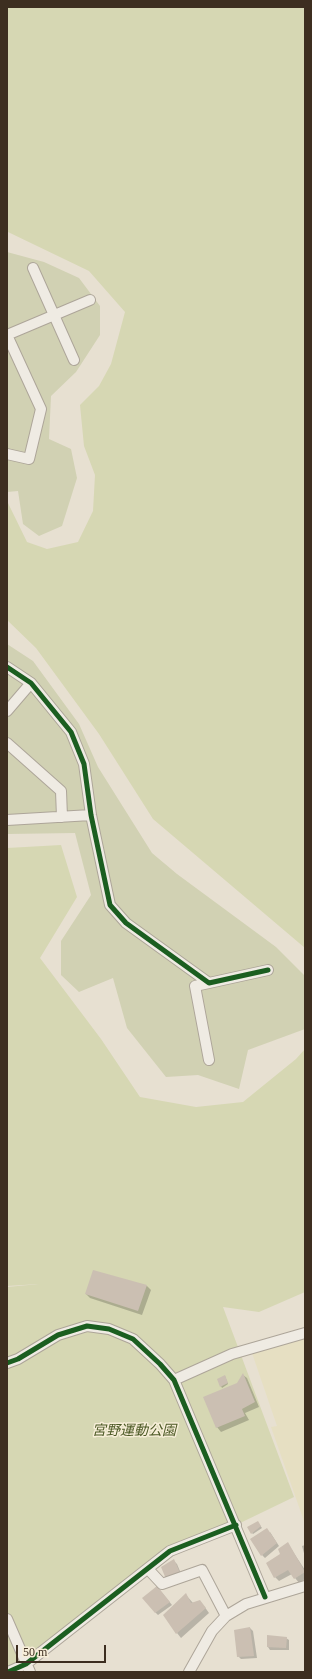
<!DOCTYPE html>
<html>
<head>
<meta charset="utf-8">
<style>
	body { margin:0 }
	#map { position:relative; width:312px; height:1679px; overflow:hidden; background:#e7e0d1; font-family:Georgia,serif }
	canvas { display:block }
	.frame { position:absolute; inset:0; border:8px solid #3d2e20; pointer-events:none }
	.scale { position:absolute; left:16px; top:1645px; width:90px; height:18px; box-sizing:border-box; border:2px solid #3d2e20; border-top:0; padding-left:5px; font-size:12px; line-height:14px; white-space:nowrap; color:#3d2e20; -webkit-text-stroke:3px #f7eed8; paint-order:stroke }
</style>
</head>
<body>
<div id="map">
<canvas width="312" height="1679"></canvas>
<div class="frame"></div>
<div class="scale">50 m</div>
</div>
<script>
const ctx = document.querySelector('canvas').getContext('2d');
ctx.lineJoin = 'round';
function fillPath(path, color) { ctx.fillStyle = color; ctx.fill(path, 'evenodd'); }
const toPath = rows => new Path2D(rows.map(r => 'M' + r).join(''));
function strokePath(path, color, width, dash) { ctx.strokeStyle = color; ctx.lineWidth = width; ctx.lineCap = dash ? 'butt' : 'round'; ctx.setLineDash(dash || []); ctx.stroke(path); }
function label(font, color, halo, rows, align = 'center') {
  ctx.font = font + ' Georgia,"Noto Sans JP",serif'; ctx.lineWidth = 3; ctx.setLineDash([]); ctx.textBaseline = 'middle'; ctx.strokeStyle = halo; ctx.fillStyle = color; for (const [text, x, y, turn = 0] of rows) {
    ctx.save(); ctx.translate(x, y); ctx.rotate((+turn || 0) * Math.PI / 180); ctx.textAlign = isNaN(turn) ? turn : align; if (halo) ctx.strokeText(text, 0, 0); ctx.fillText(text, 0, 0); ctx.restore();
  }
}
const farmland = toPath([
	[305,1339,305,1524,271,1427,277,1426,252,1353]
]);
const green = toPath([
	[7,7,305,7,305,948,153,819,99,734,36,648,7,620,7,504,8,503,27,542,47,549,78,542,93,511,95,475,84,446,80,405,99,386,111,364,125,312,89,271,8,232],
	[61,845,77,897,40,958,101,1039,140,1097,196,1107,243,1102,296,1059,305,1049,305,1292,259,1312,223,1307,294,1497,236,1525,169,1551,7,1672,7,1287,39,1284,7,1286,7,848]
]);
const cemetery = toPath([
	[7,252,44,262,79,278,100,306,100,335,76,372,51,396,49,439,71,449,77,478,62,526,39,536,23,524,18,491,7,492],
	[7,644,33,661,79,724,98,767,152,853,177,874,276,947,305,976,305,1029,248,1050,239,1089,198,1075,166,1077,127,1028,113,978,79,992,61,975,61,941,91,895,75,833,7,834]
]);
const shadow = toPath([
	[147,1286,151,1290,142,1315,90,1298,86,1294],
	[243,1375,247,1378,259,1407,245,1413,249,1420,221,1432,217,1427],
	[225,1376,228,1384,222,1388,218,1380],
	[259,1524,262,1528,253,1534,252,1533],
	[270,1532,279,1546,265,1558,262,1555],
	[288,1544,305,1570,305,1579,299,1583,292,1574,279,1581,275,1577,282,1555],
	[305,1545,305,1557,302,1546],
	[174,1561,177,1564,182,1576,162,1567],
	[160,1590,172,1605,158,1615,155,1612],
	[186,1595,193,1603,204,1606,209,1613,181,1638,177,1633],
	[250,1628,253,1631,257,1658,241,1659,238,1656],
	[286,1638,289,1640,289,1650,270,1650,268,1647]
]);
const building = toPath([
	[93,1270,147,1285,138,1311,85,1294],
	[243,1373,255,1402,242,1409,245,1416,216,1428,203,1397,237,1383],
	[225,1375,228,1383,220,1387,217,1379],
	[258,1521,261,1526,251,1534,247,1527],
	[267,1528,277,1543,261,1556,250,1539],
	[288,1542,305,1572,294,1579,288,1570,274,1578,266,1563,280,1554,278,1549],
	[174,1559,180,1573,166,1579,161,1567],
	[157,1586,170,1602,155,1613,142,1598],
	[186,1593,191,1603,200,1600,206,1608,176,1634,163,1615],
	[250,1627,254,1656,237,1657,234,1630],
	[267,1635,287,1637,286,1648,267,1647]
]);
const street = toPath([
	[33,268,74,360],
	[7,335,41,409,29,459,7,454],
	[7,335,90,300],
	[7,667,31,683,71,732,84,764,91,815,110,905,126,923,209,983,268,970],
	[7,711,31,683],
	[7,743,61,791,62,817],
	[7,820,91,815],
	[209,1060,195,986,209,983],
	[7,1363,18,1359,58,1335,87,1326,109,1329,133,1339,160,1364,174,1380,265,1597],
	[174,1380,232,1354,305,1333],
	[148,1569,162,1584,202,1570,226,1616],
	[7,1619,30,1672],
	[8,1672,26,1664,170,1551,236,1525],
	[189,1672,212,1631,226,1616,246,1604,305,1586]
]);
const cycleway = toPath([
	[7,667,31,683,71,732,84,764,91,815,110,905,126,923,209,983,268,970],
	[7,1363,18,1359,58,1335,87,1326,109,1329,133,1339,160,1364,174,1380,265,1597],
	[8,1672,26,1664,170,1551,236,1525]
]);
const parkNames = [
	["宮野運動公園",134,1430]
];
fillPath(farmland, '#e6dfc2');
fillPath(green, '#d6d7b3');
fillPath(cemetery, '#d1d1b3');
fillPath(shadow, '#0003');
fillPath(building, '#cbbfb2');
strokePath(street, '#ada599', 12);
strokePath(street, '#efebe3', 10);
strokePath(cycleway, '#1b5e20', 5);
label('italic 14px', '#4d5a26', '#f7eed8', parkNames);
</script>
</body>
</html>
